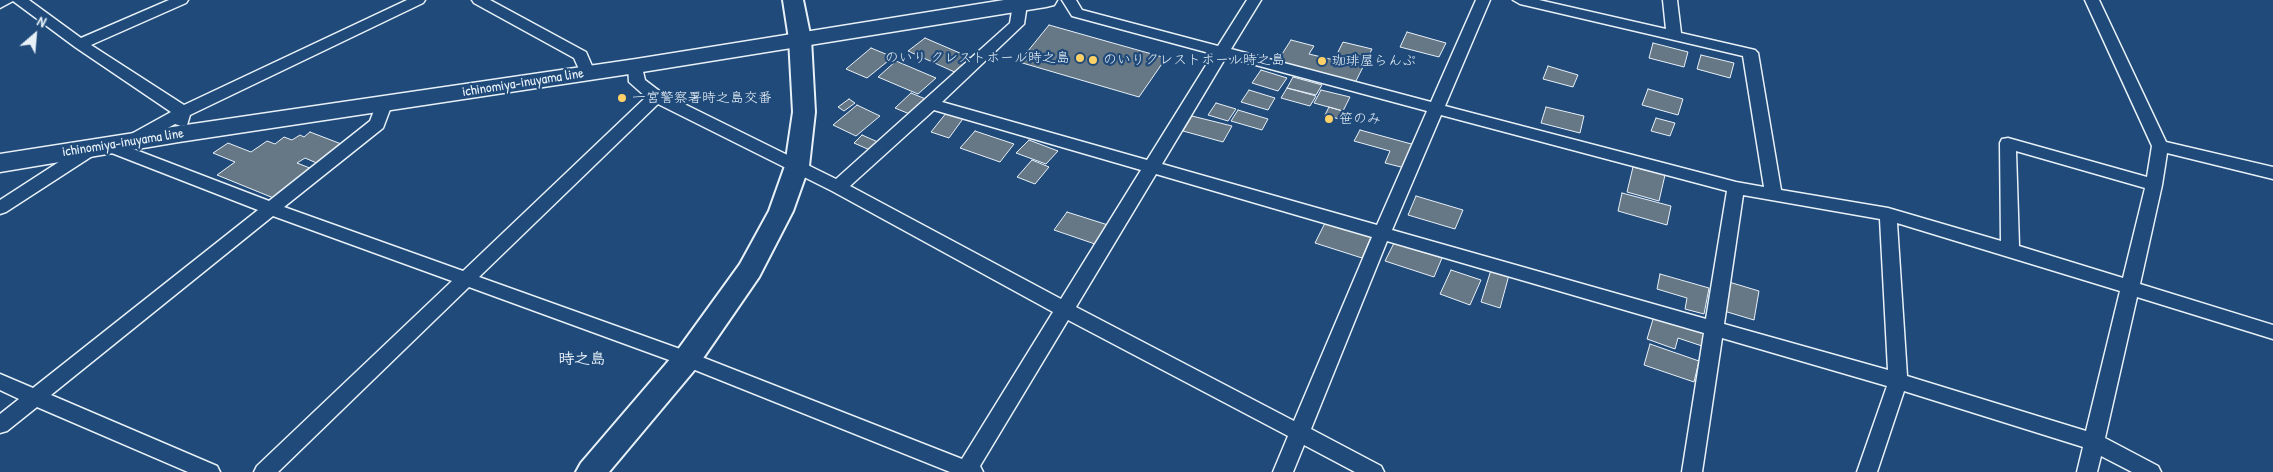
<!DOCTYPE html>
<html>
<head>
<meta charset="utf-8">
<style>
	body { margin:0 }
	#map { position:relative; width:2273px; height:472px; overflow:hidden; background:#1f4a7a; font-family:"Patrick Hand",sans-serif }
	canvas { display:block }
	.north { position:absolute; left:10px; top:10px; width:50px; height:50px; -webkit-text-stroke:4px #1f4a7a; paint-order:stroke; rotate:27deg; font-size:14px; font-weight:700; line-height:20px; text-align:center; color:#e8f1f8 }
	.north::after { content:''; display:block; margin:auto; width:18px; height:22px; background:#e8f1f8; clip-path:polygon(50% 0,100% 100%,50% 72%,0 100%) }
</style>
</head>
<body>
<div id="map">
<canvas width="2273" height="472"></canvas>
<div class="north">N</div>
</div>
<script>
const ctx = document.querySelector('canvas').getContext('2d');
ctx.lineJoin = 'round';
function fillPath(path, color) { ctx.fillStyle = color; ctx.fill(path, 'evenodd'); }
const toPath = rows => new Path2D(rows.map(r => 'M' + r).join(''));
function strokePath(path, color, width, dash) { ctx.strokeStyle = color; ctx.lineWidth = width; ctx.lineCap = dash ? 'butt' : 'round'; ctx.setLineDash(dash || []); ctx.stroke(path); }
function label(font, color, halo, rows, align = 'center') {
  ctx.font = font + ' "Patrick Hand","Klee One",sans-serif'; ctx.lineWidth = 4.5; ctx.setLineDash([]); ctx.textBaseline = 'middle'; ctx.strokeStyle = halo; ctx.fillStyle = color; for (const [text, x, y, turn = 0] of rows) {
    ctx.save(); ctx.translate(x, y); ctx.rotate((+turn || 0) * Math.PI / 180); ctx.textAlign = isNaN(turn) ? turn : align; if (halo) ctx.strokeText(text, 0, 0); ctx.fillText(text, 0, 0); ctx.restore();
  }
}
const building = toPath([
	[1049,25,1166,58,1139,97,1019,62,1049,25],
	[1407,32,1446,43,1439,57,1400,47,1407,32],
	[925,38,976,60,959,74,908,51,925,38],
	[1291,40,1314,46,1309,54,1334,60,1343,42,1372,49,1355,83,1277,62,1291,40],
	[1653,43,1688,52,1684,67,1649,58,1653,43],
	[871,48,893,57,867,78,846,69,871,48],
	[1701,55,1734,63,1730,78,1697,69,1701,55],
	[896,61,936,78,918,94,878,77,896,61],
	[1548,66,1578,75,1573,87,1543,79,1548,66],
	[1261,70,1287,78,1278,91,1252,83,1261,70],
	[1293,77,1322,85,1316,95,1287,88,1293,77],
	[1287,88,1316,96,1310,106,1281,98,1287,88],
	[1648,89,1683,99,1678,115,1642,105,1648,89],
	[1249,90,1275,98,1268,110,1241,102,1249,90],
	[1321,90,1350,97,1343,111,1314,103,1321,90],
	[911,93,928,100,912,115,895,108,911,93],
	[849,99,855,103,844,111,838,107,849,99],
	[1216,103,1236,109,1228,121,1208,115,1216,103],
	[857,105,880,116,856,136,833,125,857,105],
	[1329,107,1343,111,1339,119,1325,115,1329,107],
	[1546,107,1584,116,1580,133,1541,123,1546,107],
	[1238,110,1268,119,1262,130,1231,121,1238,110],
	[947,112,965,116,949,138,931,132,947,112],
	[1192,116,1232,126,1223,142,1183,131,1192,116],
	[1656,118,1675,123,1670,136,1651,131,1656,118],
	[1360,130,1415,145,1405,168,1385,163,1390,151,1354,141,1360,130],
	[975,131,1014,144,1000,162,960,148,975,131],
	[310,132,344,145,319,164,305,158,297,163,315,170,276,199,217,175,235,162,213,153,228,143,251,152,267,141,275,144,284,137,292,140,300,135,304,137,310,132],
	[862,135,880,143,872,151,854,143,862,135],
	[1029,140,1058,151,1046,164,1016,153,1029,140],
	[1032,160,1049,167,1035,184,1017,177,1032,160],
	[1633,167,1665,175,1659,201,1627,192,1633,167],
	[1622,193,1671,206,1667,225,1618,211,1622,193],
	[1416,196,1463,210,1455,229,1408,215,1416,196],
	[1067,212,1108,225,1095,244,1054,230,1067,212],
	[1325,223,1371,237,1362,258,1315,243,1325,223],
	[1394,243,1442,258,1434,277,1385,261,1394,243],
	[1451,270,1481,280,1470,305,1440,294,1451,270],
	[1491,270,1509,275,1500,308,1481,302,1491,270],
	[1660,274,1709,288,1704,314,1685,309,1687,298,1657,289,1660,274],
	[1729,282,1759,291,1754,320,1724,311,1729,282],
	[1654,316,1705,333,1702,346,1678,338,1675,349,1647,339,1654,316],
	[1650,344,1699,361,1694,382,1644,365,1650,344]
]);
const minor = toPath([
	[0,0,29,0,81,38,169,0,188,0,186,3,91,45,184,105,407,0,425,0,423,3,190,115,187,125,181,126,175,124,136,146,128,147,269,201,370,121,378,100,390,100,392,104,383,128,284,207,463,271,646,97,629,82,628,66,631,63,641,63,645,80,662,93,836,179,1010,23,1013,4,1011,0,1025,0,1027,4,1024,24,942,102,1147,160,1213,54,1072,16,1062,0,1076,0,1082,10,1218,46,1247,0,1261,0,1231,49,1431,102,1476,0,1490,0,1445,106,1736,182,1764,187,1743,56,1520,4,1513,0,1539,0,1666,29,1663,0,1677,0,1681,33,1755,50,1758,53,1781,190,1888,208,2001,241,2000,143,2002,139,2008,138,2147,177,2152,146,2085,0,2099,0,2166,142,2273,167,2273,179,2167,153,2162,185,2140,284,2273,325,2273,339,2137,297,2105,438,2158,466,2161,472,2132,472,2101,456,2097,472,2077,472,2083,447,1904,391,1877,472,1857,472,1887,386,1722,338,1702,472,1682,472,1704,333,1387,241,1311,429,1381,466,1384,472,1355,472,1304,445,1293,472,1273,472,1288,436,1068,320,980,466,983,472,950,472,680,364,469,287,278,472,254,472,257,466,452,281,273,216,51,395,217,466,220,472,188,472,37,407,7,431,0,433,0,414,19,399,0,390,0,374,33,388,258,210,104,150,102,146,104,142,110,141,124,145,122,142,124,138,171,112,75,47,13,1,0,8,0,0],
	[1226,57,1427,111,1377,225,1162,164,1226,57],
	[658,104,832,191,1053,312,962,459,694,354,479,277,658,104],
	[934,110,1141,170,1061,299,850,186,934,110],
	[1441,115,1727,191,1706,319,1392,230,1441,115],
	[2016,151,2145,188,2123,278,2019,246,2016,151],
	[1156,174,1372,237,1294,421,1076,307,1156,174],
	[1743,195,1880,219,1888,370,1724,324,1743,195],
	[1897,223,2120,291,2086,431,1907,376,1897,223],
	[472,0,490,0,586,52,595,73,592,76,582,76,574,58,474,3,472,0],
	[91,144,97,145,99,149,97,153,6,212,0,214,0,200,85,145,91,144]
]);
const secondary = toPath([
	[783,0,803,0,811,39,815,112,809,166,793,211,759,277,697,367,609,472,576,472,581,463,677,351,740,264,769,211,785,166,793,112,789,39,783,0]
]);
const primary = toPath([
	[1004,0,1057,0,1054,5,1046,7,636,73,179,142,0,172,0,154,179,126,636,59,1004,0]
]);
const markers = [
	[1080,58,5,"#ffd166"],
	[1093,60,5,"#ffd166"],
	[1322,61,5,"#ffd166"],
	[622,98,5,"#ffd166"],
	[1329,119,5,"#ffd166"]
];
const poiNames = [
	["のいり クレストホール時之島",1070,58,"right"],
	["のいりクレストホール時之島",1103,60],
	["珈琲屋らんぷ",1332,61],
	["一宮警察署時之島交番",632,98],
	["笹のみ",1339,119]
];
const streetNames = [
	["ichinomiya-inuyama line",523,83,-9],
	["ichinomiya-inuyama line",123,143,-9]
];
const quarterNames = [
	["時之島",582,360]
];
fillPath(building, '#667786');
strokePath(building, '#e8f1f8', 1);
strokePath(minor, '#e8f1f8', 3);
strokePath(secondary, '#e8f1f8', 4);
strokePath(primary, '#e8f1f8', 3);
fillPath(minor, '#1f4a7a');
fillPath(secondary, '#1f4a7a');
fillPath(primary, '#1f4a7a');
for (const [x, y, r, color] of markers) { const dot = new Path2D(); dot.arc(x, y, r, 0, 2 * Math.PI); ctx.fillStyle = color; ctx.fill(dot); strokePath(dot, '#1f4a7a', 2); }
label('14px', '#e8f1f8', '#1f4a7a', poiNames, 'left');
label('14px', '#e8f1f8', '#1f4a7a', streetNames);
label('bold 16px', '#e8f1f8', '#1f4a7a', quarterNames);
</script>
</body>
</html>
